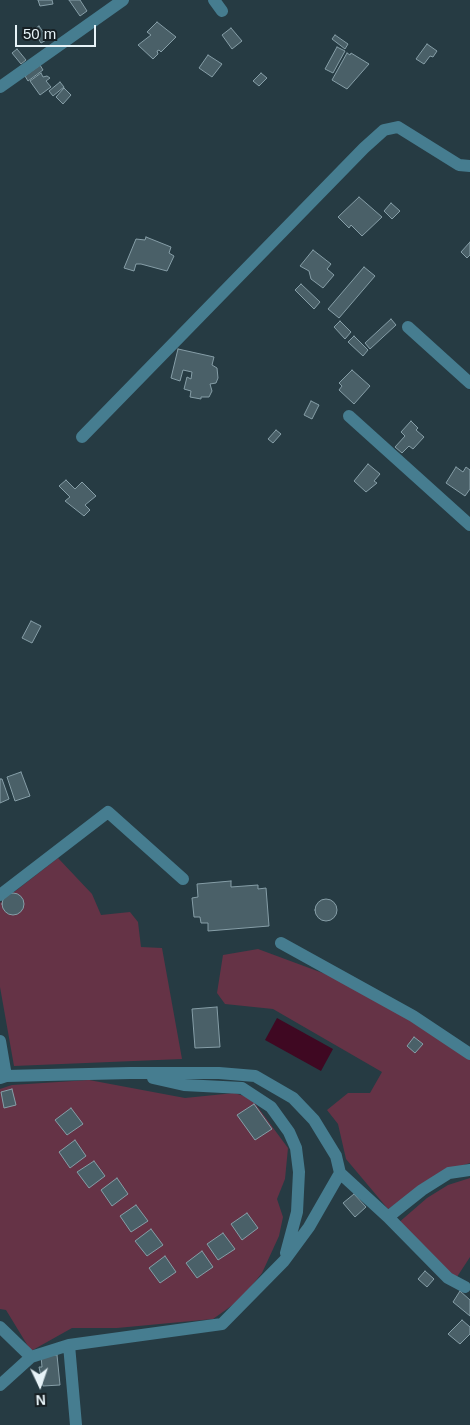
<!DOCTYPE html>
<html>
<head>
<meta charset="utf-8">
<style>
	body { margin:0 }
	#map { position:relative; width:470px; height:1425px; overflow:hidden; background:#263b43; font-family:Arial,sans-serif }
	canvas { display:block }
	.north { position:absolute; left:15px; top:1360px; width:50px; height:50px; -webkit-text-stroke:4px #172024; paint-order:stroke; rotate:177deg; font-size:14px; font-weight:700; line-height:20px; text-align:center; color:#e7f3f8 }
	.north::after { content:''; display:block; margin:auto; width:18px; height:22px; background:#e7f3f8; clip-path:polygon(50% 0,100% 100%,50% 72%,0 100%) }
	.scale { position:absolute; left:15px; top:25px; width:81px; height:22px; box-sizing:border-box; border:2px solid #e7f3f8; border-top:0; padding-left:6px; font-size:15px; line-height:18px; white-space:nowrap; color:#e7f3f8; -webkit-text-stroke:4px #172024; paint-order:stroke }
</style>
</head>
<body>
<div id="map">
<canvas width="470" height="1425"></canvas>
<div class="north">N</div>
<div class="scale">50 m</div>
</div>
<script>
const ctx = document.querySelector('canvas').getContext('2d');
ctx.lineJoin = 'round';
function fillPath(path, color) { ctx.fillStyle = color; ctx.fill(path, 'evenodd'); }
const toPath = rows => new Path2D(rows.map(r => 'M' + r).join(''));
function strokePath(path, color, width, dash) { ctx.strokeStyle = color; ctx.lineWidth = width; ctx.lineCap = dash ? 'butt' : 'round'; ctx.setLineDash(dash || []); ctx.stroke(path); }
const green = toPath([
	[58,858,92,894,101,915,130,912,138,922,141,947,162,948,182,1059,14,1066,0,987,0,903],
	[258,949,347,982,470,1057,470,1163,448,1170,388,1209,346,1159,338,1124,327,1110,348,1093,370,1093,382,1072,273,1009,225,1004,217,993,223,955],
	[89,1080,185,1098,234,1093,251,1098,288,1148,285,1179,277,1199,283,1217,279,1236,262,1273,241,1299,213,1319,117,1328,72,1328,31,1351,6,1310,0,1309,0,1089,12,1085],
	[470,1178,470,1257,451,1286,397,1224,427,1198,448,1185]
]);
const water = toPath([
	[277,1018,333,1049,321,1071,265,1040]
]);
const building = toPath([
	[38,0,52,0,53,4,40,6,38,0],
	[69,0,80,0,87,11,80,16,69,0],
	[157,22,176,37,161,52,159,50,157,51,158,54,153,59,138,45,151,35,147,32,157,22],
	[39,26,48,39,41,43,33,30,39,26],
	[231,28,242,41,232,49,222,35,231,28],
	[335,35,348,44,345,49,332,39,335,35],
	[427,44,437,51,433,57,430,56,424,64,416,59,427,44],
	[337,47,345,51,333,73,325,69,337,47],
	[17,49,26,60,21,64,12,53,17,49],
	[347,53,350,55,351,53,369,64,347,89,332,80,347,53],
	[208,55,222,64,212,77,199,68,208,55],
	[40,65,43,70,28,81,25,76,40,65],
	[41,73,43,77,47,76,50,78,46,81,51,87,40,95,30,81,41,73],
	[261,73,267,78,259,86,253,81,261,73],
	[60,82,64,87,53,96,49,91,60,82],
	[64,88,71,95,63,104,56,97,64,88],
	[359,197,382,217,362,236,351,225,349,228,338,217,359,197],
	[391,203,400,211,392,219,384,211,391,203],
	[146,237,171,247,169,253,174,256,167,271,141,264,136,264,134,271,124,268,136,239,145,240,146,237],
	[470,242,470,255,467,258,461,252,470,242],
	[313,250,331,264,327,269,334,275,323,288,311,279,309,271,300,266,313,250],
	[364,267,375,276,339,318,328,309,364,267],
	[301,284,320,302,314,309,295,290,301,284],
	[391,319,396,325,370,349,365,343,391,319],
	[340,321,351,332,345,339,334,327,340,321],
	[354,336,368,350,363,356,348,342,354,336],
	[178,349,214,357,212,365,217,368,218,378,216,383,210,384,212,391,209,397,201,397,201,399,190,397,191,391,184,389,187,377,191,379,192,372,183,370,180,381,171,378,178,349],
	[352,370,370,386,354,404,339,390,342,386,339,383,352,370],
	[311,401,319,405,312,419,304,415,311,401],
	[411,421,418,428,416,430,424,437,413,449,409,446,402,453,395,447,405,436,401,432,411,421],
	[276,430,281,434,273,443,268,439,276,430],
	[368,464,380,474,374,481,377,483,366,492,354,481,368,464],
	[456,467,463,472,466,467,470,470,470,489,465,496,446,483,456,467],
	[66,480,75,489,82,482,96,496,85,505,90,510,84,516,65,501,70,497,59,486,66,480],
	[31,621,41,626,32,643,22,638,31,621],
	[21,772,30,796,15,801,7,777,21,772],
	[0,779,2,779,9,799,0,803,0,779],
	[231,881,231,887,258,885,258,889,266,888,269,926,208,931,208,923,201,923,200,917,194,917,192,898,198,897,197,884,231,881],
	'2 904a11 11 0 1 1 22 0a11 11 0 1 1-22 0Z',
	'315 910a11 11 0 1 1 22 0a11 11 0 1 1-22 0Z',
	[217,1007,220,1047,195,1048,192,1009,217,1007],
	[414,1037,423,1044,415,1053,407,1046,414,1037],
	[12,1089,16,1105,4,1108,1,1092,12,1089],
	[254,1104,272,1129,255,1140,237,1115,254,1104],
	[71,1108,83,1124,67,1135,55,1120,71,1108],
	[75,1140,86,1156,70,1168,59,1152,75,1140],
	[94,1161,105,1176,89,1188,77,1172,94,1161],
	[117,1178,128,1194,112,1206,101,1190,117,1178],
	[354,1194,366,1207,355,1217,343,1203,354,1194],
	[136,1205,148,1221,131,1232,120,1216,136,1205],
	[247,1213,258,1228,242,1240,231,1224,247,1213],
	[151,1229,163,1245,147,1256,135,1241,151,1229],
	[223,1233,235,1249,218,1260,207,1244,223,1233],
	[202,1251,213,1267,197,1278,186,1263,202,1251],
	[165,1256,176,1272,160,1283,149,1268,165,1256],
	[425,1271,434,1279,427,1287,418,1279,425,1271],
	[460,1291,470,1300,470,1316,453,1302,460,1291],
	[462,1320,470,1327,470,1334,460,1344,448,1334,462,1320],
	[57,1355,60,1385,43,1386,39,1367,42,1367,41,1356,57,1355]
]);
const minor = toPath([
	[214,0,222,11],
	[0,87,123,0],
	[408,327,470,383],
	[349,416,470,525],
	[82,437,364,148,384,130,398,127,459,165,470,166],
	[0,895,108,812,183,879],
	[281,943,413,1016,470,1054],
	[0,1041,6,1076],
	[0,1078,6,1076,130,1073,219,1073,255,1076,293,1098,314,1120,336,1156,340,1173,388,1217,448,1278,465,1287],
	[153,1078,184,1085,242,1088,271,1107,289,1132,296,1148,299,1172,297,1212,286,1253],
	[388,1217,422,1190,449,1173,470,1170],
	[0,1327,31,1357,69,1345,222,1324,284,1261,309,1227,340,1173],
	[69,1345,76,1425],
	[0,1385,31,1357]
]);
fillPath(green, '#653346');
fillPath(water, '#3f0822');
fillPath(building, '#4a6068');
strokePath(building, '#869ea7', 1);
strokePath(minor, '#467d90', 12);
</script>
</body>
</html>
